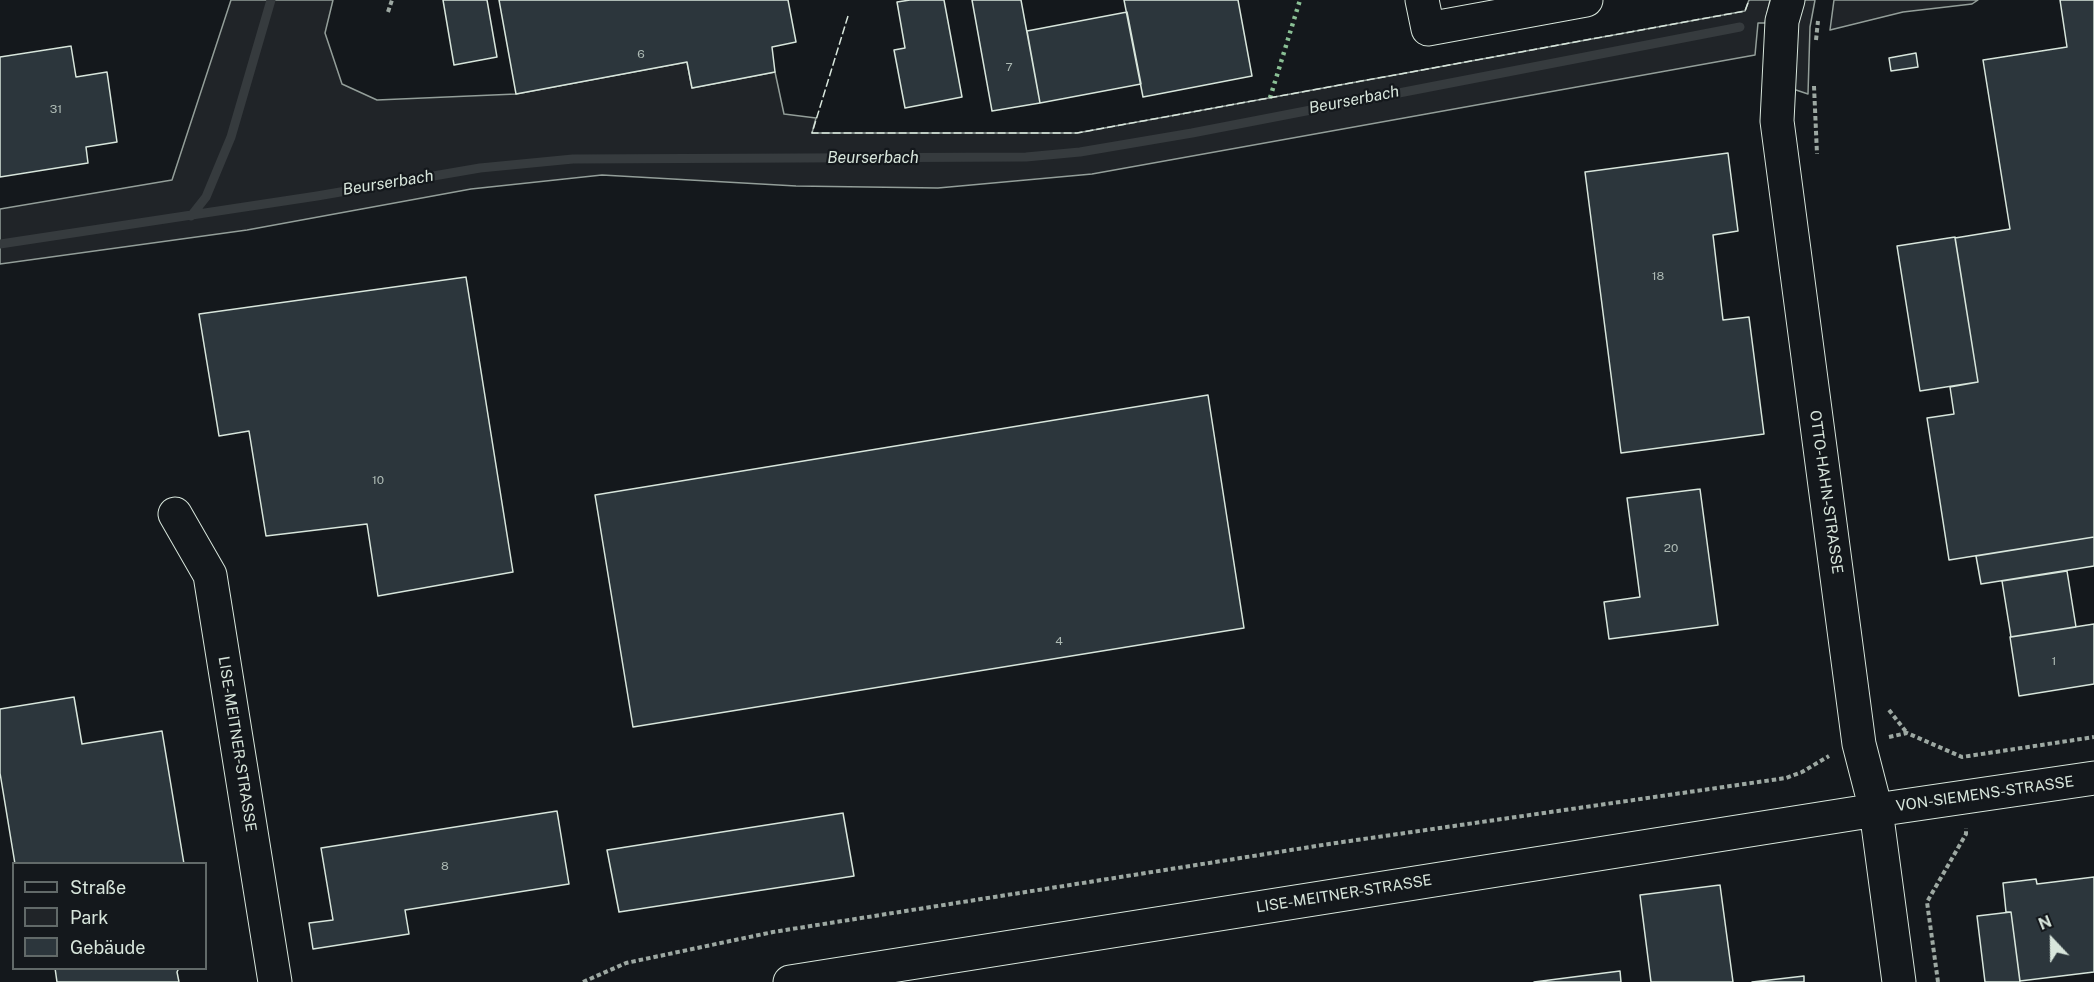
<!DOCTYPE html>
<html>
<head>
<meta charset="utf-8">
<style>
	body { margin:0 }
	#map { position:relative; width:2094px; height:982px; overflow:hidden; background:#14181c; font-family:"Public Sans",sans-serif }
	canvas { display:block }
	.legend { position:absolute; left:12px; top:862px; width:195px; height:108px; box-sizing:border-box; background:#14181c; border:2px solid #626a69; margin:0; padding:8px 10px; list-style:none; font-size:18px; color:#d8e6dc }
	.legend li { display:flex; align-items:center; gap:12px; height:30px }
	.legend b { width:30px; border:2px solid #626a69 }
	.north { position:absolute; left:2022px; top:910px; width:60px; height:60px; -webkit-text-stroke:4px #14181c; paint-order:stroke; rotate:338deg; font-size:16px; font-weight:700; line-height:24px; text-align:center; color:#d8e6dc }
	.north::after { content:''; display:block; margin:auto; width:21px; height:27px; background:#d8e6dc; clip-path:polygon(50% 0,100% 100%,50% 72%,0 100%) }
</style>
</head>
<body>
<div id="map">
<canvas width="2094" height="982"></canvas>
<ul class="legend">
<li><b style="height:8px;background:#14181c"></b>Straße</li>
<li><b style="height:16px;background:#202428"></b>Park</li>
<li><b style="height:16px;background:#2c363c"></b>Gebäude</li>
</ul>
<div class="north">N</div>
</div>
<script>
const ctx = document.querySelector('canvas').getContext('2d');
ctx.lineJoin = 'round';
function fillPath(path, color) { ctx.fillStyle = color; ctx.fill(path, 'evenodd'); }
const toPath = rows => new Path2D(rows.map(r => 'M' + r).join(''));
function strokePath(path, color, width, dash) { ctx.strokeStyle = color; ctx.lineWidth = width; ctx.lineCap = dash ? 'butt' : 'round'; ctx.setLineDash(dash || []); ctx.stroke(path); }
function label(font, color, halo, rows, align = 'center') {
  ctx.font = font + ' "Public Sans",sans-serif'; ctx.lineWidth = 4.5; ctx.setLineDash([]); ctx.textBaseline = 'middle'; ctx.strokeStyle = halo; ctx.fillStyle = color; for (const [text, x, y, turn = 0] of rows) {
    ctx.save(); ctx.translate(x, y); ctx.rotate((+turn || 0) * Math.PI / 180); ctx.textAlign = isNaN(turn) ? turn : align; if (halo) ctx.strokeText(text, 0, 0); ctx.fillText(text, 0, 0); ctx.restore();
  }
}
const green = toPath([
	[231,0,333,0,325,33,342,84,377,100,516,94,687,62,692,88,775,72,784,114,816,118,812,133,1077,133,1745,11,1749,0,1770,0,1765,23,1758,23,1755,55,1092,174,938,188,796,186,602,175,471,189,247,230,0,264,0,209,172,180,231,0],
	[1802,0,1815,0,1810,27,1808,94,1793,89,1791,69,1802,0],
	[1834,0,1978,0,1972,4,1903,12,1830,30,1834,0]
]);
const stream = toPath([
	[191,216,206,197,231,137,271,0],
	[0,244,317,196,480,168,573,159,1026,157,1080,152,1192,133,1740,27]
]);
const building = toPath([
	[443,0,487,0,497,57,454,65,443,0],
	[499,0,788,0,796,42,772,47,775,72,692,88,687,62,516,94,499,0],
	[910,0,944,0,962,97,905,108,894,50,905,48,897,2,910,0],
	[972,0,1021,0,1040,103,992,111,972,0],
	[1124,0,1238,0,1252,76,1143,97,1124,0],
	[2060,0,2094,0,2094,537,1949,560,1927,418,1954,414,1950,387,1978,382,1955,238,2010,229,1983,60,2067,47,2060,0],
	[1127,12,1141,84,1040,103,1027,31,1127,12],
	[71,46,76,77,107,72,117,142,86,147,88,163,0,177,0,57,71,46],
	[1916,53,1918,67,1891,71,1889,58,1916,53],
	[1728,153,1738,231,1713,235,1723,320,1749,317,1764,434,1621,453,1585,172,1728,153],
	[1955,237,1978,382,1920,391,1897,246,1955,237],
	[466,277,513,572,378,596,367,524,266,536,249,431,219,436,199,314,466,277],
	[1208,395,1244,628,633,727,595,495,1208,395],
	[1700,489,1718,625,1609,639,1604,602,1640,597,1627,498,1700,489],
	[2094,537,2094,566,1981,584,1976,556,2094,537],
	[2067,571,2076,627,2011,637,2002,581,2067,571],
	[2094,624,2094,684,2019,696,2010,637,2094,624],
	[74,697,82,744,162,731,184,864,15,864,0,773,0,709,74,697],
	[557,811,569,884,405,910,409,934,313,949,309,923,333,920,321,848,557,811],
	[843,813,854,876,619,912,607,850,843,813],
	[2094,877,2094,972,2020,981,2011,912,2006,912,2003,883,2036,879,2037,884,2094,877],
	[1720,885,1733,982,1651,982,1640,895,1720,885],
	[2011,912,2020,982,1985,982,1977,916,2011,912],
	[55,968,179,968,177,972,179,982,57,982,55,968],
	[1620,971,1621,982,1534,982,1620,971],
	[1804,976,1804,982,1752,982,1804,976]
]);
const path = toPath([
	[388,12,392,0],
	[1816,40,1818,21],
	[1814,86,1817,154],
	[1889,710,1907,733],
	[1889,737,1907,733,1962,757,2094,737],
	[583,982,626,963,773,932,1329,844,1786,778,1802,772,1829,756],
	[1938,982,1927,902,1966,834,1966,828]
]);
const minor = toPath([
	[1422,0,1428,29,1586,0],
	[1788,0,1782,21,1777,121,1859,744,1876,810,1899,982],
	[175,514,210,575,275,982],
	[790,982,1876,810,2094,778]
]);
const hedge = toPath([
	[1270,98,1300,0]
]);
const fence = toPath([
	[848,16,812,133,1077,133,1745,11,1749,0]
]);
const numberNames = [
	["6",641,54],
	["7",1009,67],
	["31",56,109],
	["18",1658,276],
	["10",378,480],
	["20",1671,548],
	["4",1059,641],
	["1",2054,661],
	["8",445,866]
];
const streetNames = [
	["OTTO-HAHN-STRASSE",1826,492,82],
	["LISE-MEITNER-STRASSE",237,744,81],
	["VON-SIEMENS-STRASSE",1985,794,-8],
	["LISE-MEITNER-STRASSE",1344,894,-9]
];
const waterNames = [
	["Beurserbach",1354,100,-11],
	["Beurserbach",873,158],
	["Beurserbach",388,183,-9]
];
fillPath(green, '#202428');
strokePath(green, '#939e99', 1.5);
strokePath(stream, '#363b3e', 9);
fillPath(building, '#2c363c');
strokePath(building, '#d8e6dc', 1.5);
strokePath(minor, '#d8e6dc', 35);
strokePath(path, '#9da8a2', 4, [4.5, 3]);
strokePath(minor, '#14181c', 33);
strokePath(hedge, '#8ac095', 4.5, [3, 4.5]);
strokePath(fence, '#d8e6dc', 1.5, [8, 3]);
label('12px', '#adbab4', null, numberNames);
label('15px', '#d8e6dc', '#14181c', streetNames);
label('italic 16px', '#d8e6dc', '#14181c', waterNames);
</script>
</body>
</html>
